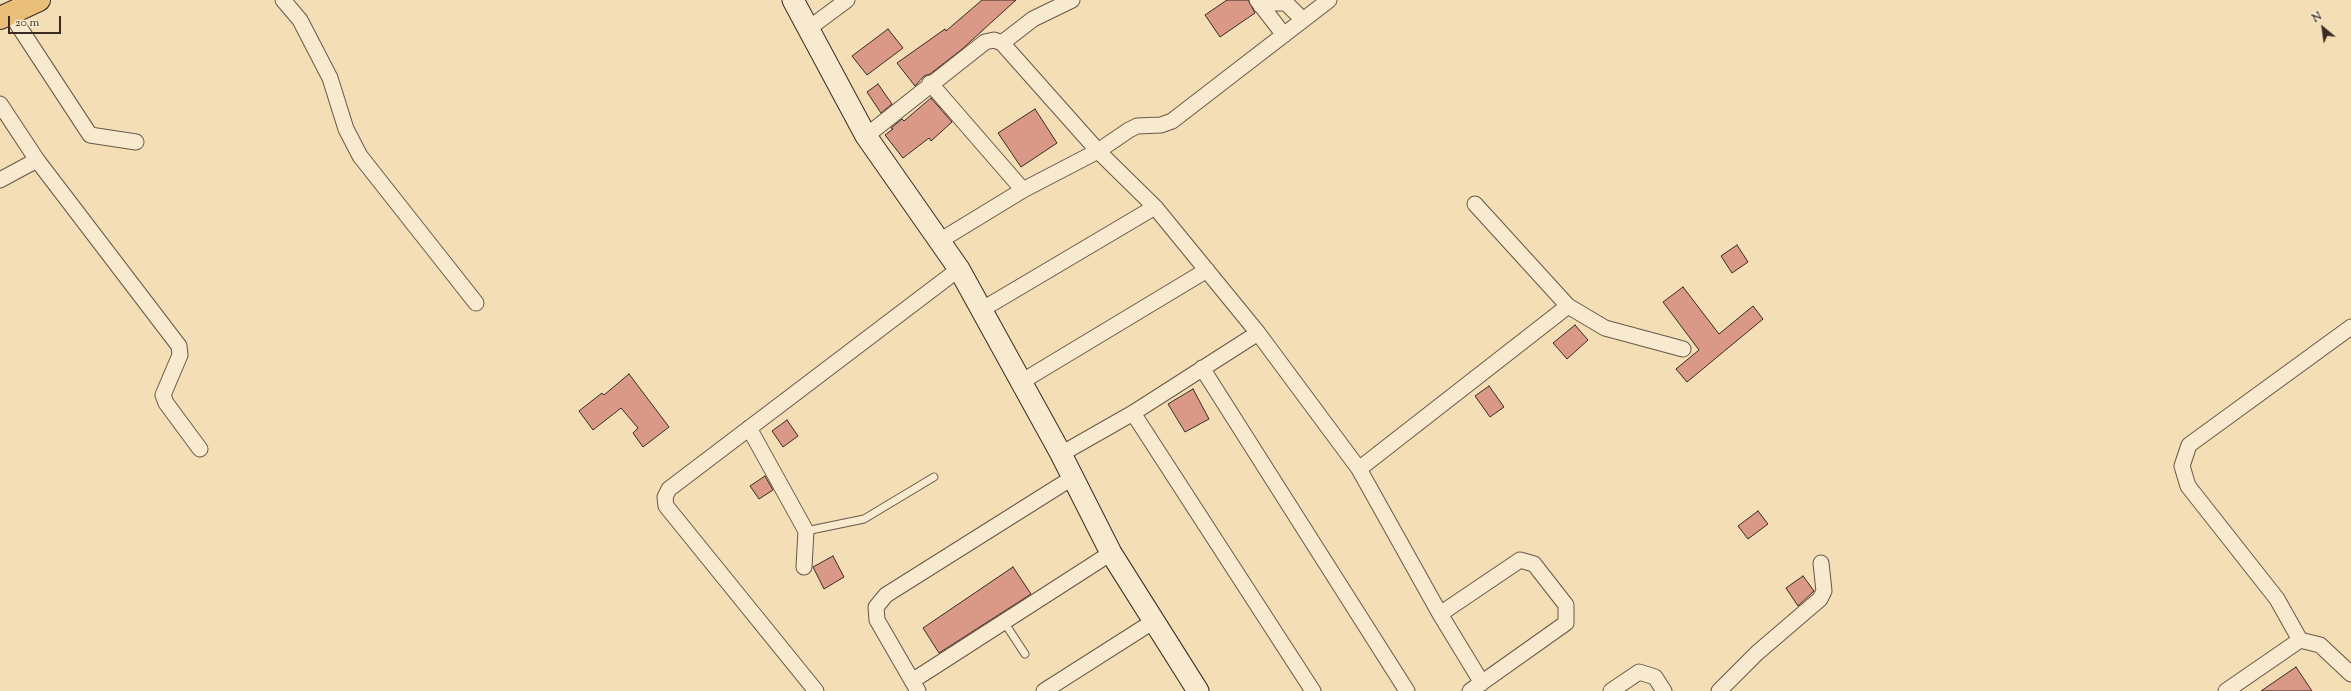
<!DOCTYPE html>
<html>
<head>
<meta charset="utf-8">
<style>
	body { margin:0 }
	#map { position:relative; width:2351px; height:691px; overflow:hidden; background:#f4deb5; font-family:"Sorts Mill Goudy",serif }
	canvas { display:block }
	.north { position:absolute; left:2303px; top:8px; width:40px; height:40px; -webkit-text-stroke:3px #f8eacf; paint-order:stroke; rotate:331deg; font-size:11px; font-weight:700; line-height:16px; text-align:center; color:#3a2a24 }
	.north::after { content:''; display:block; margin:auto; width:14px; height:18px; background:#3a2a24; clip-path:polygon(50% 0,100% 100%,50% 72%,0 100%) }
	.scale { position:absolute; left:8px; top:16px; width:53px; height:18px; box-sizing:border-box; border:2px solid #3a2a24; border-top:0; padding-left:5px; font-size:12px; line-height:14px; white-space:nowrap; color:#3a2a24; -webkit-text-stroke:3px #f8eacf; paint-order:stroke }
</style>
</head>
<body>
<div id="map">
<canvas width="2351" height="691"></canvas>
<div class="north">N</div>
<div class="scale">20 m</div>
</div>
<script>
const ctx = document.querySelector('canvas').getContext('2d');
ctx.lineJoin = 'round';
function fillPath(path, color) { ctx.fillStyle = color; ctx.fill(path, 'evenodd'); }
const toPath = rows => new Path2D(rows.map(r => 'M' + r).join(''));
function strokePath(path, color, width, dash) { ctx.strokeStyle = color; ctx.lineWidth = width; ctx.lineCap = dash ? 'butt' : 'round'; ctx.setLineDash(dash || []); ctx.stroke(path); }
const building = toPath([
	[982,0,1016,0,961,50,930,74,924,76,915,86,897,63,945,29,946,31,982,0],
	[1227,0,1248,0,1255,13,1220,37,1205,15,1227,0],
	[888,29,903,48,867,75,852,56,888,29],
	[878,84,892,104,881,113,867,92,878,84],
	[931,98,952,122,931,141,929,138,903,158,885,135,893,129,891,128,902,119,904,121,931,98],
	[1035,109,1057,143,1021,167,998,133,1035,109],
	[1737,245,1748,262,1732,273,1721,256,1737,245],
	[1683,287,1719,334,1753,306,1763,319,1687,382,1676,369,1699,350,1663,302,1683,287],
	[1575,325,1588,340,1567,359,1553,343,1575,325],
	[629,374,669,427,643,447,633,433,638,428,621,408,593,430,579,411,602,393,604,395,629,374],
	[1489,386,1504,407,1490,417,1475,396,1489,386],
	[1193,389,1209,419,1185,432,1168,404,1193,389],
	[787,420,798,436,783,447,772,431,787,420],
	[765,476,773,490,759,499,750,486,765,476],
	[1758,511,1768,524,1748,539,1738,526,1758,511],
	[833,556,844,577,824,589,813,567,833,556],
	[1013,567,1031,594,939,653,923,628,1013,567],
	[1803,576,1814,591,1798,606,1786,588,1803,576],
	[2296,667,2312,691,2261,691,2296,667]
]);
const lane = toPath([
	[806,531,864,519,934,477],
	[1004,622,1025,654]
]);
const street = toPath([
	[283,0,300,20,330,78,346,129,360,156,476,303],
	[1257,0,1284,35],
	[1261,6,1276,3,1286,3,1303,20],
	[10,13,90,135,136,142],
	[808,29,847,0],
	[1002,43,1033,19,1072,0],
	[930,83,1023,190],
	[0,104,37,160,179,346,180,355,163,395,166,403,200,449],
	[866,136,985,42,994,40,1002,43,1098,151,1155,207,1258,333,1359,469,1440,614,1482,683],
	[0,180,37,160],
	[1475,204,1568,306,1605,328,1683,349],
	[941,240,1023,190,1098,151,1129,130,1137,126,1161,125,1172,121,1329,0],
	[981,310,1155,207],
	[1202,368,1407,691],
	[1021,382,1207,270],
	[1133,413,1313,691],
	[749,428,806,531,804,567],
	[1061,454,1133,413,1258,333],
	[1359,469,1568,306],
	[1440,614,1520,560,1534,564,1566,605,1566,623,1470,691],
	[2300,640,2277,599,2188,486,2182,466,2189,445,2351,327],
	[912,681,1111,553],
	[816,691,666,506,665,497,669,489,959,269],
	[918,691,877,620,876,607,886,595,1072,478],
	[1044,691,1154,621],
	[1611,691,1639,672,1655,677,1664,691],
	[1719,691,1757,653,1820,599,1824,591,1821,563],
	[2226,691,2300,640,2320,645,2351,674]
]);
const secondary = toPath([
	[793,0,866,136,959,269,1061,454,1111,553,1198,691]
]);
const primary = toPath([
	[0,18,39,0]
]);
fillPath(building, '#da9986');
strokePath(building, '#3a2a24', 1);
strokePath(lane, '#685748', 9);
strokePath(street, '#685748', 17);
strokePath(secondary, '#3a2a24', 23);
strokePath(primary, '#3a2a24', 24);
strokePath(lane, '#f8eacf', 7);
strokePath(street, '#f8eacf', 15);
strokePath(secondary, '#f8eacf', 21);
strokePath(primary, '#eabf7a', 22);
</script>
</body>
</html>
